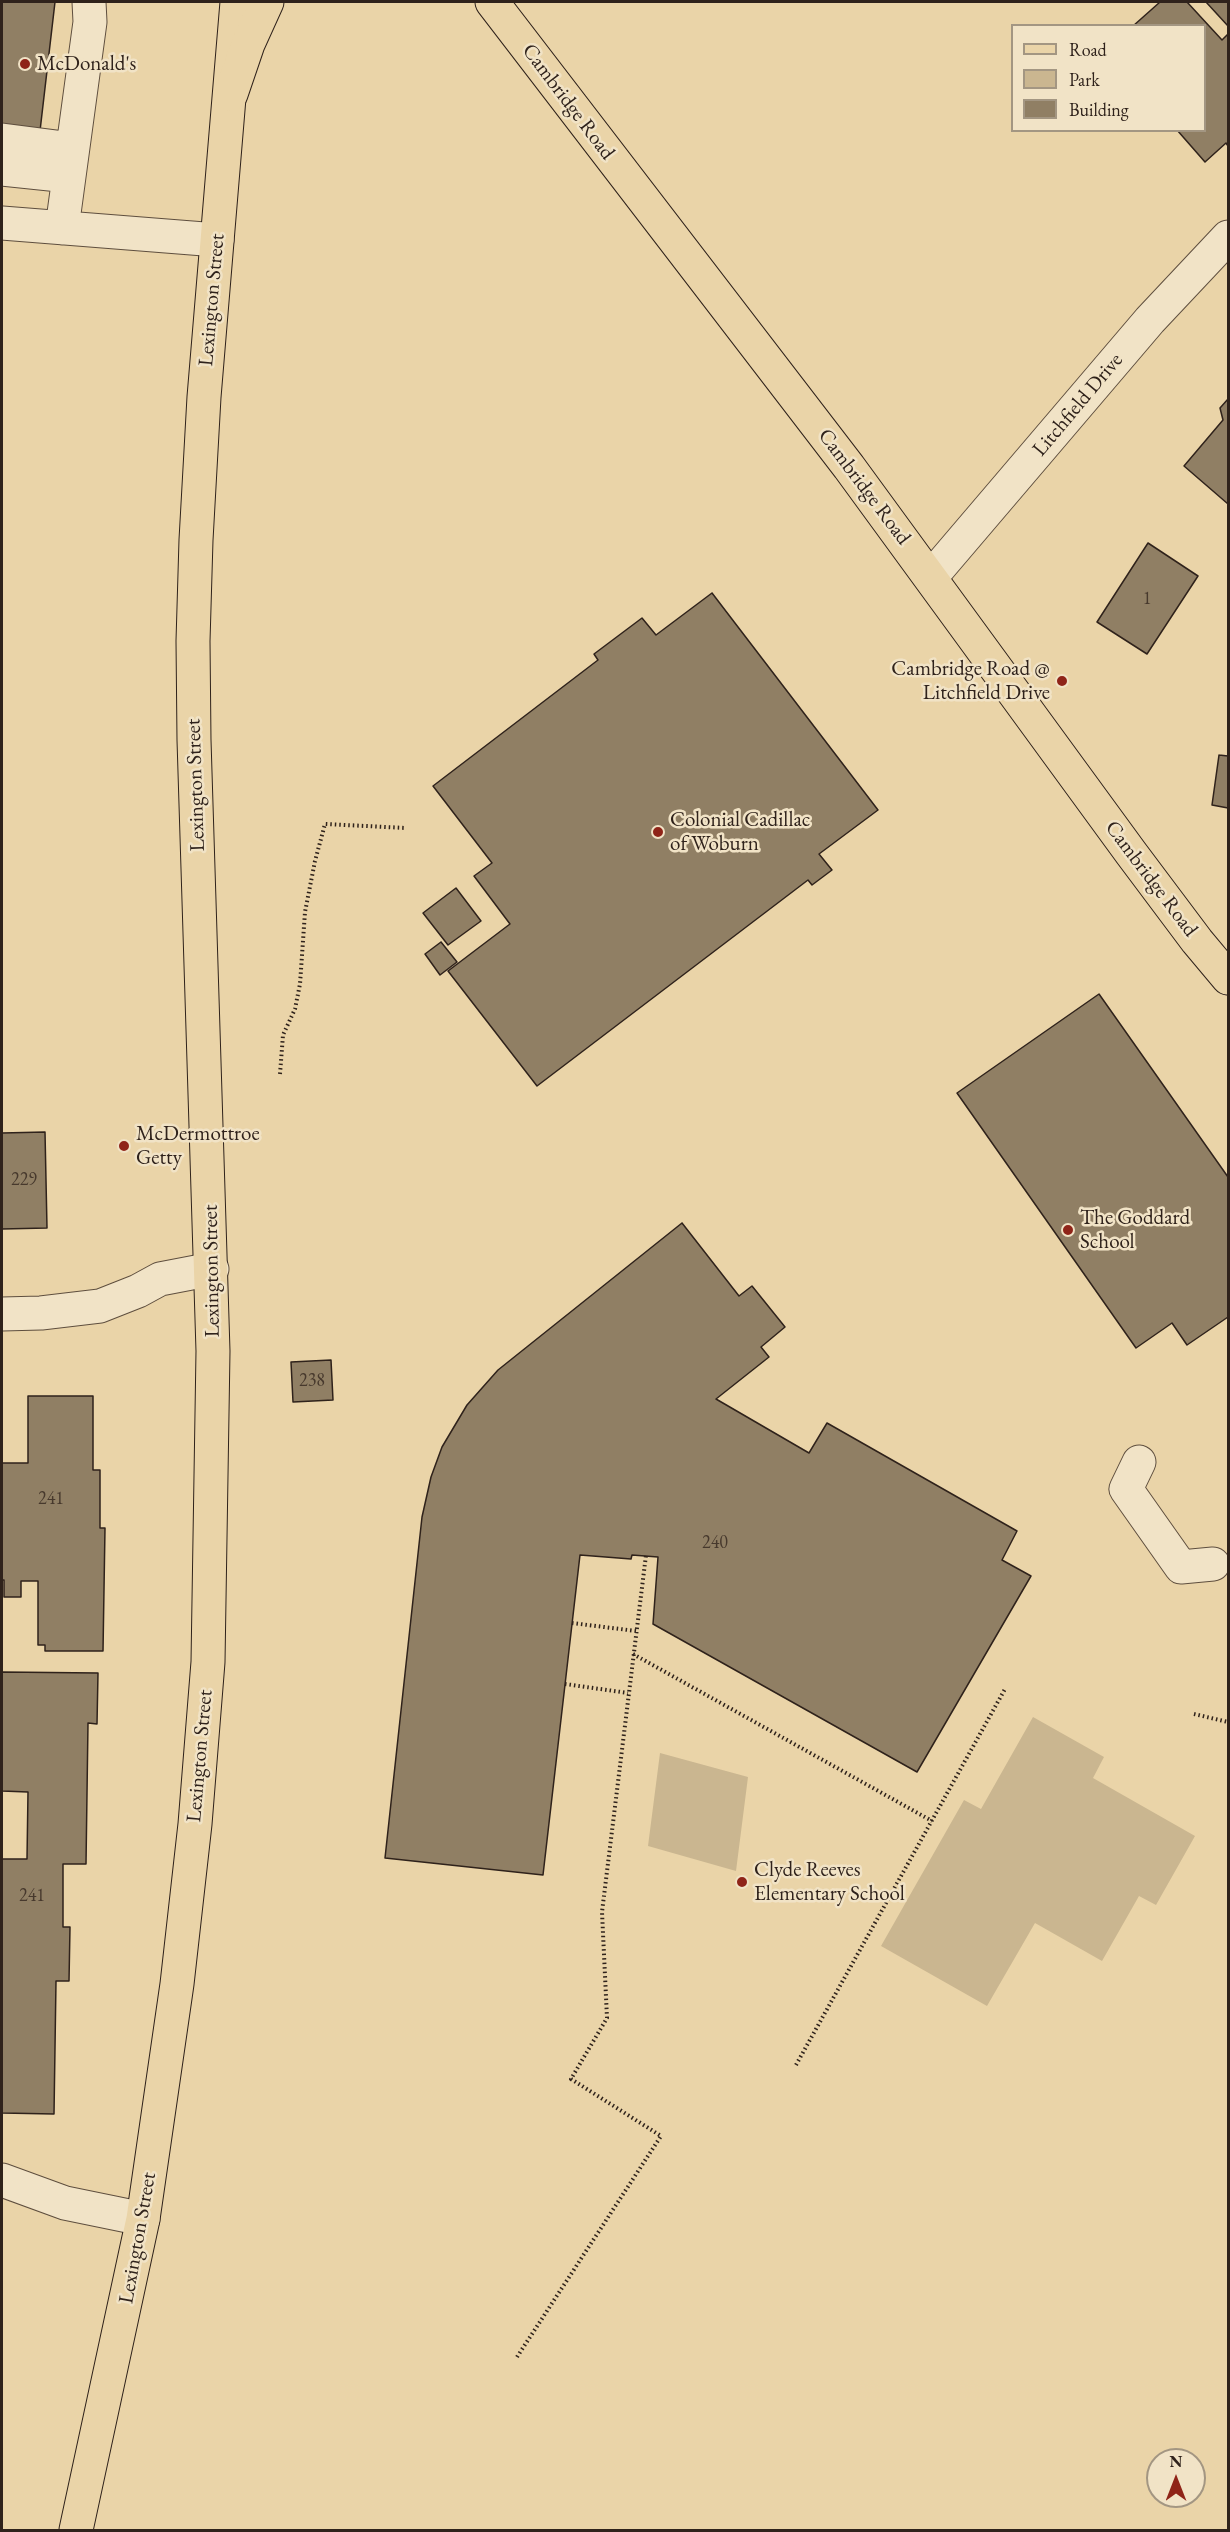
<!DOCTYPE html>
<html>
<head>
<meta charset="utf-8">
<style>
	body { margin:0 }
	#map { position:relative; width:1230px; height:2532px; overflow:hidden; background:#ead4a8; font-family:"EB Garamond",serif }
	canvas { display:block }
	.frame { position:absolute; inset:0; border:3px solid #2f221b; pointer-events:none }
	.legend { position:absolute; left:1011px; top:24px; width:195px; height:108px; box-sizing:border-box; background:#f1e3c6; border:2px solid #a39682; margin:0; padding:8px 10px; list-style:none; font-size:18px; color:#2f221b }
	.legend li { display:flex; align-items:center; gap:12px; height:30px }
	.legend b { width:30px; border:2px solid #a39682 }
	.north { position:absolute; left:1146px; top:2448px; width:60px; height:60px; box-sizing:border-box; background:#f1e3c6; border:2px solid #a39682; border-radius:50%; rotate:0deg; font-size:16px; font-weight:700; line-height:24px; text-align:center; color:#2f221b }
	.north::after { content:''; display:block; margin:auto; width:21px; height:27px; background:#8f2418; clip-path:polygon(50% 0,100% 100%,50% 72%,0 100%) }
</style>
</head>
<body>
<div id="map">
<canvas width="1230" height="2532"></canvas>
<div class="frame"></div>
<ul class="legend">
<li><b style="height:8px;background:#ead4a8"></b>Road</li>
<li><b style="height:16px;background:#cab690"></b>Park</li>
<li><b style="height:16px;background:#907f64"></b>Building</li>
</ul>
<div class="north">N</div>
</div>
<script>
const ctx = document.querySelector('canvas').getContext('2d');
ctx.lineJoin = 'round';
function fillPath(path, color) { ctx.fillStyle = color; ctx.fill(path, 'evenodd'); }
const toPath = rows => new Path2D(rows.map(r => 'M' + r).join(''));
function strokePath(path, color, width, dash) { ctx.strokeStyle = color; ctx.lineWidth = width; ctx.lineCap = dash ? 'butt' : 'round'; ctx.setLineDash(dash || []); ctx.stroke(path); }
function label(font, color, halo, rows, align = 'center') {
  ctx.font = font + ' "EB Garamond",serif'; ctx.lineWidth = 5; ctx.setLineDash([]); ctx.textBaseline = 'middle'; ctx.strokeStyle = halo; ctx.fillStyle = color; for (const [text, x, y, turn = 0] of rows) {
    ctx.save(); ctx.translate(x, y); ctx.rotate((+turn || 0) * Math.PI / 180); ctx.textAlign = isNaN(turn) ? turn : align; if (halo) ctx.strokeText(text, 0, 0); ctx.fillText(text, 0, 0); ctx.restore();
  }
}
const green = toPath([
	[1033,1717,1104,1757,1093,1778,1195,1836,1156,1905,1139,1896,1102,1961,1035,1923,987,2006,881,1946,964,1800,981,1809],
	[660,1753,748,1777,736,1871,648,1846]
]);
const building = toPath([
	[2,2,55,2,40,131,2,126,2,2],
	[1160,2,1187,2,1222,40,1228,34,1228,146,1226,143,1205,162,1177,130,1204,130,1204,26,1133,26,1160,2],
	[1206,2,1228,2,1228,26,1206,2],
	[1228,399,1228,504,1184,466,1223,420,1220,408,1228,399],
	[1148,543,1198,576,1147,654,1097,622,1148,543],
	[712,593,878,810,819,854,832,870,812,885,808,880,537,1086,448,971,510,924,474,876,492,863,433,786,598,660,594,654,642,618,656,635,712,593],
	[1219,755,1228,756,1228,808,1212,805,1219,755],
	[456,888,481,921,448,945,423,913,456,888],
	[441,942,457,962,440,975,425,954,441,942],
	[1099,994,1228,1177,1228,1317,1187,1345,1172,1323,1136,1348,957,1093,1099,994],
	[45,1132,47,1228,2,1229,2,1133,45,1132],
	[682,1223,739,1296,752,1286,785,1327,761,1347,769,1357,716,1399,809,1453,827,1423,1017,1531,1002,1560,1031,1576,917,1772,653,1624,658,1557,632,1555,631,1559,580,1555,543,1875,385,1858,422,1517,431,1477,442,1447,467,1405,498,1370,682,1223],
	[331,1360,333,1400,293,1402,291,1362,331,1360],
	[28,1396,93,1396,93,1470,100,1470,100,1528,105,1528,103,1651,45,1651,45,1645,38,1645,38,1581,21,1581,21,1597,4,1597,4,1580,2,1580,2,1463,28,1463,28,1396],
	[2,1672,98,1673,97,1724,88,1723,86,1864,63,1864,63,1927,70,1927,69,1981,56,1981,54,2114,2,2113,2,1859,27,1859,28,1792,2,1791,2,1672]
]);
const path = toPath([
	[280,1074,283,1035,295,1009,300,984,305,912,315,861,325,824,406,828],
	[572,1623,636,1631],
	[633,1654,932,1821],
	[565,1684,628,1693],
	[1194,1714,1228,1722],
	[796,2065,1005,1689],
	[517,2357,661,2136,571,2079,607,2018,602,1912,646,1555]
]);
const minor = toPath([
	[2,140,72,149],
	[2,169,69,176],
	[2,223,217,240],
	[62,228,90,22,89,2],
	[931,577,1150,320,1228,237],
	[2,1314,41,1313,100,1306,138,1291,160,1279,212,1269],
	[1139,1462,1126,1489,1181,1567,1213,1564],
	[2,2180,65,2203,143,2219]
]);
const major = toPath([
	[76,2530,143,2219,177,1984,195,1824,208,1662,213,1351,194,740,193,641,196,540,204,397,237,2]
]);
const highway = toPath([
	[492,2,849,467,1131,853,1197,941,1228,978],
	[231,94,248,44,267,2]
]);
const markers = [
	[25,64,6,"#8f2418"],
	[1062,681,6,"#8f2418"],
	[658,832,6,"#8f2418"],
	[124,1146,6,"#8f2418"],
	[1068,1230,6,"#8f2418"],
	[742,1882,6,"#8f2418"]
];
const numberNames = [
	["1",1147,599],
	["229",24,1180],
	["238",312,1381],
	["241",51,1499],
	["240",715,1543],
	["241",32,1896]
];
const poiNames = [
	["McDonald's",37,64],
	["Cambridge Road @",1050,669,"right"],
	["Litchfield Drive",1050,693,"right"],
	["Colonial Cadillac",670,820],
	["of Woburn",670,844],
	["McDermottroe",136,1134],
	["Getty",136,1158],
	["The Goddard",1080,1218],
	["School",1080,1242],
	["Clyde Reeves",754,1870],
	["Elementary School",754,1894]
];
const streetNames = [
	["Cambridge Road",568,102,53],
	["Lexington Street",212,300,-85],
	["Litchfield Drive",1078,405,-50],
	["Cambridge Road",864,487,53],
	["Lexington Street",196,785,-92],
	["Cambridge Road",1151,879,53],
	["Lexington Street",212,1271,-91],
	["Lexington Street",200,1756,-85],
	["Lexington Street",138,2238,-80]
];
fillPath(green, '#cab690');
fillPath(building, '#907f64');
strokePath(building, '#2f221b', 1.5);
strokePath(minor, '#5e4e3e', 35);
strokePath(major, '#2f221b', 35);
strokePath(highway, '#2f221b', 35);
strokePath(path, '#2f221b', 4, [1.5, 3]);
strokePath(minor, '#f1e3c6', 33);
strokePath(major, '#ead4a8', 33);
strokePath(highway, '#ead4a8', 33);
for (const [x, y, r, color] of markers) { const dot = new Path2D(); dot.arc(x, y, r, 0, 2 * Math.PI); ctx.fillStyle = color; ctx.fill(dot); strokePath(dot, '#f1e3c6', 2); }
label('18px', '#47392d', null, numberNames);
label('21px', '#2f221b', '#f1e3c6', poiNames, 'left');
label('21px', '#2f221b', '#f1e3c6', streetNames);
</script>
</body>
</html>
